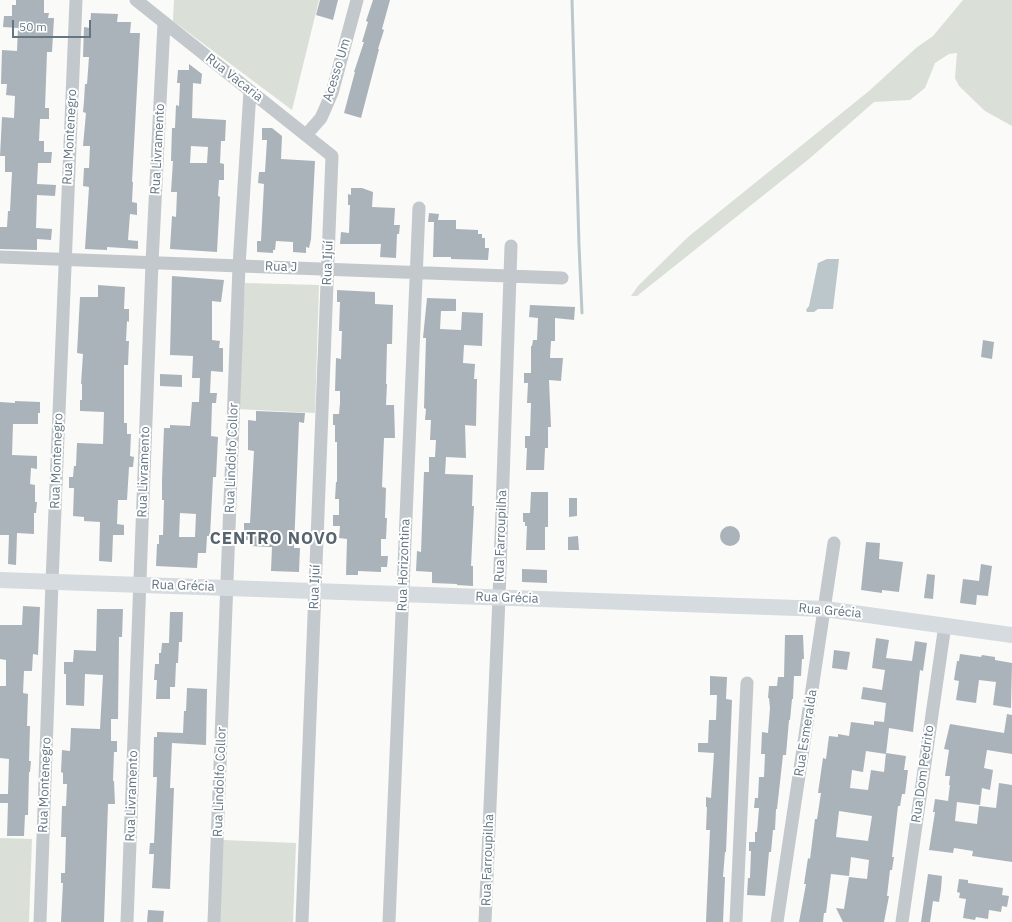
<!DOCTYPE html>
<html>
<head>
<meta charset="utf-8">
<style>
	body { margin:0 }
	#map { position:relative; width:1012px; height:922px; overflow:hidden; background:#fafaf8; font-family:"IBM Plex Sans",sans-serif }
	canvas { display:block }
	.scale { position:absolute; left:12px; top:20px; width:79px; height:18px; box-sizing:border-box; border:2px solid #657683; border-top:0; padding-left:5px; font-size:12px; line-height:14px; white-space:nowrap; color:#657683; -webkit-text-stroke:3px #fff; paint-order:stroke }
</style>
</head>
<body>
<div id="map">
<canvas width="1012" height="922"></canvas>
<div class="scale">50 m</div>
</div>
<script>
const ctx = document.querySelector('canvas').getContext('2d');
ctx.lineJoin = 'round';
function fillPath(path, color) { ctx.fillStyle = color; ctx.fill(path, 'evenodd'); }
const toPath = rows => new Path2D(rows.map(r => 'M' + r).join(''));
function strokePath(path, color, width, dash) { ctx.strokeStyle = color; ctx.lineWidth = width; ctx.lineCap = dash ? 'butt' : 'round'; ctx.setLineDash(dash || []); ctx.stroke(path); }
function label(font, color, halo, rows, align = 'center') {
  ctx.font = font + ' "IBM Plex Sans",sans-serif'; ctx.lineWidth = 4; ctx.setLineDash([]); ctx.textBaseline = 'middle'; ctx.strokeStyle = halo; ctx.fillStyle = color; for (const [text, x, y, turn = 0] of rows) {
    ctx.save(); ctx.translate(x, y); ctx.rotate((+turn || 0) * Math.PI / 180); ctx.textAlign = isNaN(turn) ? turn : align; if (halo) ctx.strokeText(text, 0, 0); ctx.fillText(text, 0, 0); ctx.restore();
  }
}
const green = toPath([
	[174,0,319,0,292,110,173,21],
	[963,0,1012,0,1012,126,985,111,959,86,955,78,957,53,949,54,935,63,925,88,910,100,874,102,809,159,637,296,631,296,638,286,688,237,869,91,916,48,933,36],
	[245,283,319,285,315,413,237,409],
	[0,838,32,839,29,922,0,922],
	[223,840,296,843,293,922,219,922]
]);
const water = toPath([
	[827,259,839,259,833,309,818,309,814,312,807,312,806,310,809,306,818,263]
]);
const stream = toPath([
	[572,0,579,245,582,313]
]);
const building = toPath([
	[16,0,44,0,44,13,49,13,48,18,54,18,52,52,47,52,45,108,49,108,49,119,40,119,39,141,44,141,44,152,52,152,51,163,38,163,37,184,56,185,55,196,37,195,36,228,52,229,51,240,37,239,37,250,0,249,0,227,7,227,8,211,10,211,12,172,5,172,5,156,0,156,2,117,14,118,15,96,6,95,7,84,1,84,2,50,17,51,18,28,3,27,4,16,12,16,12,5,16,5],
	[320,0,338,0,333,20,316,15],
	[373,0,390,0,382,29,384,30,378,49,379,49,361,118,344,113,355,72,354,72,364,42,362,42,368,22,366,21],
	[91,13,118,14,117,22,131,22,130,33,140,33,132,182,133,182,132,202,137,203,137,215,130,214,128,240,138,241,138,249,107,247,107,250,85,249,89,187,83,186,84,168,89,168,90,146,83,146,86,113,83,112,84,101,85,84,87,84,89,57,83,57,84,27,90,28],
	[189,64,202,74,201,84,193,83,192,118,226,120,225,141,221,141,220,163,224,164,224,180,219,180,218,196,220,197,217,252,170,249,172,216,176,217,177,192,171,192,173,161,171,161,172,128,175,128,176,105,179,106,180,83,177,83,178,70,189,70],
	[191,146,208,147,207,163,190,163],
	[262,128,272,128,282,136,281,159,315,161,311,239,309,248,306,247,306,253,293,252,293,242,276,241,275,250,273,250,273,253,257,252,257,241,261,241,264,184,258,183,259,172,265,172,267,140,262,140],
	[351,188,362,188,373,192,372,207,395,208,394,225,400,225,399,234,397,234,396,258,380,257,381,244,340,244,341,232,349,233,350,205,348,205,348,194,351,195],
	[429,213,439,214,438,220,456,220,456,229,478,230,478,234,482,234,482,238,485,238,485,248,489,248,488,260,451,259,451,257,433,257,434,222,428,222],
	[172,276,224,280,221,302,212,301,212,340,220,341,219,348,223,348,223,372,211,371,210,393,217,393,216,403,212,403,211,436,218,437,216,477,213,477,210,536,207,536,206,553,198,553,197,568,156,566,157,544,159,544,159,535,163,535,164,500,162,500,162,480,164,428,170,428,170,425,190,426,192,402,199,402,200,378,192,378,193,356,170,355],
	[180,513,196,514,195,537,179,537],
	[98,285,125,287,124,309,129,309,129,322,127,321,126,341,129,341,128,365,124,365,124,423,127,423,127,434,131,434,130,456,134,457,133,467,129,467,127,500,118,500,117,524,124,525,124,535,113,535,112,562,99,561,100,522,84,521,84,517,73,516,74,488,69,488,69,477,73,477,74,466,76,466,77,443,103,444,104,412,80,411,80,400,82,400,82,384,81,384,83,354,77,353,80,297,98,297],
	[337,290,375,292,375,304,393,305,392,344,387,344,386,384,387,384,386,405,394,405,395,438,384,438,382,487,386,488,385,518,387,518,386,539,381,539,381,556,388,556,387,567,381,567,381,572,358,571,358,575,346,575,347,539,339,538,340,526,333,526,333,515,339,515,339,499,335,499,336,482,337,482,337,442,335,442,335,425,333,425,333,414,339,414,340,403,340,391,335,391,336,358,341,359,342,331,339,331,340,302,337,302],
	[427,298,456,299,456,311,441,311,440,329,461,330,462,312,483,313,482,346,464,345,463,363,475,364,474,379,477,379,476,426,465,425,466,458,446,457,445,474,473,475,472,506,474,506,471,566,473,566,473,586,457,585,457,584,432,583,432,572,416,571,417,551,421,552,424,472,429,472,429,457,435,457,436,440,430,440,431,420,425,420,426,409,424,408,426,338,423,338],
	[530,305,575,307,574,320,555,318,555,341,551,341,550,358,563,358,561,381,549,380,551,427,548,427,548,448,545,448,544,470,526,470,527,448,525,448,525,436,530,436,531,403,527,403,528,383,524,383,524,373,531,373,531,346,532,346,533,340,537,340,538,318,529,317],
	[983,340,994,342,992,359,981,357],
	[160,374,182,375,182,387,160,386],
	[15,401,40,402,40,413,38,413,38,424,13,424,12,455,37,456,37,469,31,468,30,484,35,485,35,502,37,502,36,513,34,513,34,534,17,533,16,565,8,564,9,535,0,535,0,402,15,403],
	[256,411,305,413,304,423,299,422,294,548,300,548,299,572,271,571,272,547,250,546,250,540,244,540,244,523,250,523,254,451,248,450,248,420,256,421],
	[531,492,548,492,548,527,545,527,545,550,526,550,527,526,525,526,525,522,523,522,523,513,530,513],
	[569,498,577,498,577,516,569,517],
	'720 536a10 10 0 1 1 20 0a10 10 0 1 1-20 0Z',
	[578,536,579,550,568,550,568,537],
	[866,542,880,543,879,559,903,562,899,592,882,590,882,593,861,590],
	[981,564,992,566,988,596,977,595,976,605,960,603,963,579,979,581],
	[522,569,547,570,547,583,522,582],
	[927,574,935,575,933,599,924,598],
	[23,606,40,607,38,655,33,654,32,671,24,671,23,693,28,694,27,726,30,726,29,761,31,761,30,772,29,772,28,815,25,815,24,836,7,836,8,803,0,803,0,794,8,794,9,759,0,758,0,686,6,686,6,660,0,659,0,625,22,625],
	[97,609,123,609,122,637,119,637,118,719,111,719,111,741,117,741,117,752,114,752,113,781,114,781,115,804,108,804,104,922,61,922,63,883,61,883,61,873,65,873,66,837,61,837,62,806,66,806,67,784,63,784,63,773,61,772,62,750,70,751,71,728,100,729,103,675,85,674,84,706,66,705,66,674,64,674,64,662,73,662,74,650,96,651],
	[170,612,183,612,182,642,179,642,178,663,176,663,175,687,170,687,170,699,156,699,157,680,154,680,155,664,159,664,159,653,161,653,162,643,169,643],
	[785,635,803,635,804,659,802,659,801,676,794,676,793,699,792,699,790,720,789,720,786,755,783,755,777,809,776,809,775,830,773,830,771,852,769,852,765,896,747,895,748,878,750,878,751,851,749,851,749,842,755,842,755,832,757,832,759,808,754,808,755,798,758,798,759,777,764,777,765,754,761,754,762,732,768,733,770,708,769,698,768,698,769,686,777,686,778,677,784,677],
	[876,638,889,640,886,658,912,661,915,641,927,643,923,671,920,670,913,732,889,728,886,754,866,751,863,772,852,770,850,788,868,790,871,770,884,772,886,753,906,756,904,770,908,770,905,794,902,794,900,806,898,806,892,857,894,857,892,870,890,870,887,896,889,896,884,922,843,922,836,908,844,909,849,877,867,879,869,860,851,857,849,876,831,874,826,913,824,913,823,922,799,922,806,884,804,884,808,858,810,859,815,819,817,819,821,793,818,793,823,758,826,759,829,736,838,737,838,734,849,736,851,722,874,725,874,721,884,722,886,703,861,699,863,687,882,690,885,670,872,668],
	[839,811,872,816,868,841,836,837],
	[834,650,850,652,847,670,832,668],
	[960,654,981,657,982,655,995,657,995,660,1012,663,1011,708,993,705,996,682,979,680,976,703,956,700,959,681,954,680,957,661,959,661],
	[710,676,727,677,726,699,732,700,726,852,725,852,723,877,725,877,723,922,706,922,710,830,706,830,707,807,706,807,706,797,711,798,714,753,698,752,698,743,708,743,709,720,716,720,717,695,710,695],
	[187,688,207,689,206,745,172,743,170,788,174,788,170,889,152,888,154,854,149,854,150,843,154,843,157,777,153,777,154,737,157,737,157,732,183,733,184,711,186,711],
	[1007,714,1012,715,1012,754,987,750,984,768,993,770,990,790,982,788,980,805,957,802,955,821,977,824,979,806,996,808,999,783,1012,785,1012,862,972,856,973,851,954,848,953,853,929,850,935,812,933,812,935,799,948,801,950,785,949,785,950,776,945,776,949,750,944,749,950,724,1004,733],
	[928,874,942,876,941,889,939,902,933,901,930,922,921,922],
	[959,879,968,880,968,883,1003,888,1002,895,1009,896,1007,907,1002,906,1001,912,989,910,988,919,976,917,975,920,963,918,966,899,959,898,960,893,957,892],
	[148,910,164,911,163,922,147,922]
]);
const minor = toPath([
	[136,0,332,156,302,922],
	[306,135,321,118,332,93,357,0],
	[0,257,562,278],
	[40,922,52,582,76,0],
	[127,922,152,263,164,23],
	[214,922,239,266,250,91],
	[389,922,419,208],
	[485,922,499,598,511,246],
	[736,922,747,683],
	[777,922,834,543],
	[902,922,945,625]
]);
const major = toPath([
	[0,580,825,609,1012,635]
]);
const streetNames = [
	["Acesso Um",337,70,-73],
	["Rua Vacaria",234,78,38],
	["Rua Montenegro",70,137,-87],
	["Rua Livramento",158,149,-87],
	["Rua Ijuí",328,263,-88],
	["Rua J",281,267,2],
	["Rua Lindolfo Collor",232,458,-88],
	["Rua Montenegro",57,461,-88],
	["Rua Livramento",144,472,-88],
	["Rua Farroupilha",501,536,-88],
	["Rua Horizontina",404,565,-88],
	["Rua Grécia",183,586,2],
	["Rua Ijuí",315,587,-88],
	["Rua Grécia",507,598,2],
	["Rua Grécia",830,611,5],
	["Rua Esmeralda",806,733,-81],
	["Rua Dom Pedrito",923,774,-82],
	["Rua Lindolfo Collor",220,782,-88],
	["Rua Montenegro",45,785,-88],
	["Rua Livramento",132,796,-88],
	["Rua Farroupilha",488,860,-88]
];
const districtNames = [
	["CENTRO NOVO",274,539]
];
fillPath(green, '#dadfd7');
fillPath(water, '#bbc7cb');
strokePath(stream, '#bbc7cb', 3);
fillPath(building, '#aab3b9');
strokePath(minor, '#c3c8cc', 13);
strokePath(major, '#d6dbdf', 16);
label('13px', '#657683', '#fff', streetNames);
ctx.letterSpacing = '1px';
label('bold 17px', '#57646e', '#fff', districtNames);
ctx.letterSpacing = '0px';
</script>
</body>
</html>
